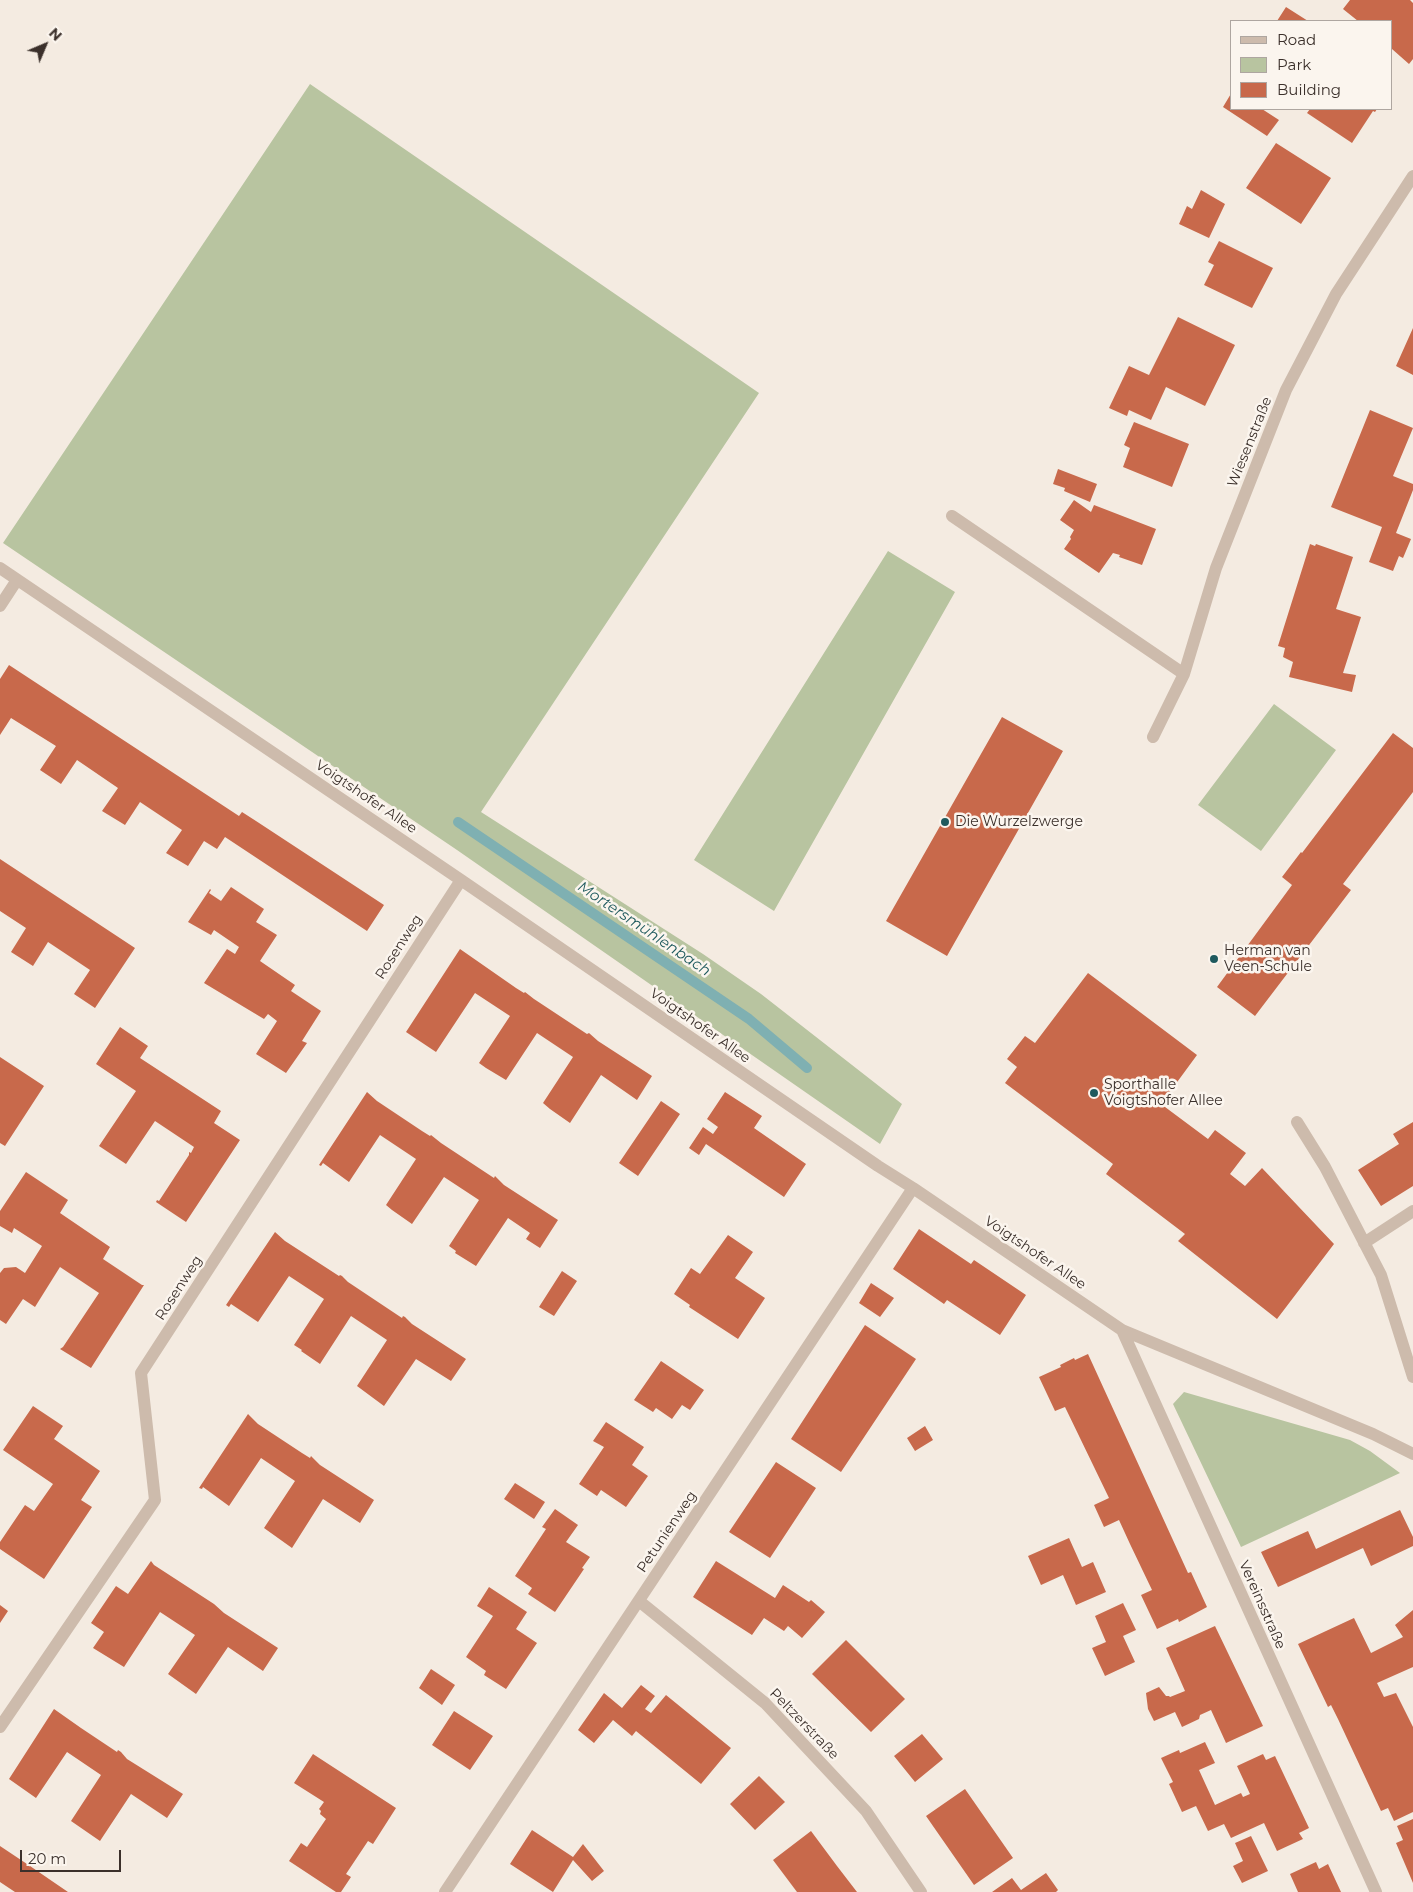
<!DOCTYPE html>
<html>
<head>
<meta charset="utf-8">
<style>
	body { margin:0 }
	#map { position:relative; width:1413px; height:1892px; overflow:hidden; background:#f4ebe1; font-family:Montserrat,sans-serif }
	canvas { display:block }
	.legend { position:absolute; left:1230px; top:20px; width:162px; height:90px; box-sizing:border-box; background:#fbf5ee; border:1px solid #aea6a0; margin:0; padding:6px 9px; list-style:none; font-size:15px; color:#3b302b }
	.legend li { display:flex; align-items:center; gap:10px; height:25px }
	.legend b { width:25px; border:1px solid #aea6a0 }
	.north { position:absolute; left:20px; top:20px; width:50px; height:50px; -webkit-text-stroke:4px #fbf5ee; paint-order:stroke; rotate:45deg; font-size:14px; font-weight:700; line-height:20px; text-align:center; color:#3b302b }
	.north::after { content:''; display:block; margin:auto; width:18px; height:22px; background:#3b302b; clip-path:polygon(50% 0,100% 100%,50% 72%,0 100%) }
	.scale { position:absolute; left:20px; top:1850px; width:101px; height:22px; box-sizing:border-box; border:2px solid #3b302b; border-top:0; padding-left:6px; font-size:15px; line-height:18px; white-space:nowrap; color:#3b302b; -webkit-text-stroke:4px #fbf5ee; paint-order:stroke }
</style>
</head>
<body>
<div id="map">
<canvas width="1413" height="1892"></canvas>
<ul class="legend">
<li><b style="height:6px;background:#cdbbac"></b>Road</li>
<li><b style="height:14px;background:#b8c4a0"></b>Park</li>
<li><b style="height:14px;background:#c8694b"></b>Building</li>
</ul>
<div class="north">N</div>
<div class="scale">20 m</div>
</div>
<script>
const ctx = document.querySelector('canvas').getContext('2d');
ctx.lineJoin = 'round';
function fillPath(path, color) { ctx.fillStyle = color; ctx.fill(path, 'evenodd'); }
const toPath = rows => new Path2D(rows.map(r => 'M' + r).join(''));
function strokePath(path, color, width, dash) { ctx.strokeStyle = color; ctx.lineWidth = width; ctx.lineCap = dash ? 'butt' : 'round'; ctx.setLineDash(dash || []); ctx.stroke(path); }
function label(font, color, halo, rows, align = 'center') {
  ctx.font = font + ' Montserrat,sans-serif'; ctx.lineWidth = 5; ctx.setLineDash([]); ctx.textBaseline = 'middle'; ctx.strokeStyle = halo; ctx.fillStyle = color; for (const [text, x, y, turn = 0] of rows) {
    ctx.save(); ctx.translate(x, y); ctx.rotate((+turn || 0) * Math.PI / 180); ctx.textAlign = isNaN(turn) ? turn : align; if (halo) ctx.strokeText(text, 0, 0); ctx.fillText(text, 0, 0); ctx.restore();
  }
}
const green = toPath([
	[310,84,759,393,481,812,703,954,761,994,902,1104,880,1144,457,850,3,543],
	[888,551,955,592,774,911,694,860],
	[1274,704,1336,750,1261,851,1198,805],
	[1184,1392,1350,1440,1370,1451,1400,1473,1241,1547,1173,1404]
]);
const stream = toPath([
	[458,822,749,1019,807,1068]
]);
const building = toPath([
	[1350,0,1410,0,1413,3,1413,59,1409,64,1392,49,1392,21,1358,21,1343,9],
	[1286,7,1308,21,1277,21],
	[1232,92,1232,109,1262,109,1279,120,1267,136,1223,107],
	[1310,109,1377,109,1375,112,1373,111,1352,143,1307,113],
	[1276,143,1331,178,1301,224,1246,188],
	[1201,190,1225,204,1209,238,1179,224,1187,206,1192,209],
	[1219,241,1273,268,1252,308,1204,285,1214,265,1208,262],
	[1178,317,1235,345,1205,406,1166,387,1151,420,1129,410,1127,416,1109,408,1129,366,1149,375],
	[1413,328,1413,375,1396,366],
	[1370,410,1413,428,1393,476,1413,484,1413,490,1396,533,1411,539,1403,558,1399,556,1393,571,1369,562,1382,527,1331,507],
	[1134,422,1189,444,1172,487,1123,467,1130,448,1124,445],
	[1058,469,1097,484,1090,502,1064,491,1065,488,1053,484],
	[1074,500,1091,512,1094,505,1156,529,1142,565,1119,557,1120,555,1113,553,1099,573,1064,549,1071,539,1070,537,1074,530,1060,520],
	[1310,544,1315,546,1316,544,1353,557,1336,609,1361,617,1343,673,1356,675,1352,692,1289,677,1293,662,1283,657,1285,648,1278,646],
	[9,665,239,816,242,812,256,821,384,905,367,931,225,837,217,849,204,841,188,866,166,853,182,830,140,802,125,825,102,811,118,788,77,760,61,784,40,770,56,746,11,718,0,735,0,679],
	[1002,717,1063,751,947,956,886,921],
	[1393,733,1413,748,1413,792,1343,884,1351,890,1255,1016,1217,987,1292,885,1282,877,1301,852,1302,853],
	[0,859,135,948,95,1008,74,994,90,970,48,942,33,966,11,952,26,928,0,911],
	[231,887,264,909,256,922,277,935,260,961,295,985,291,991,321,1011,302,1041,307,1043,286,1073,256,1054,277,1021,268,1014,264,1019,204,983,227,949,235,954,239,947,214,930,211,935,188,922,210,889,211,890,209,893,221,901],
	[460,949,516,988,524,993,525,992,534,999,587,1034,589,1033,598,1041,652,1076,637,1100,601,1075,570,1123,550,1109,543,1103,573,1057,537,1033,506,1080,486,1068,479,1063,510,1016,475,993,436,1052,406,1032],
	[1088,973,1197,1055,1161,1104,1208,1139,1215,1130,1246,1153,1230,1174,1245,1186,1262,1168,1334,1244,1277,1319,1178,1241,1185,1234,1106,1174,1113,1164,1005,1083,1017,1067,1007,1059,1025,1036,1035,1043],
	[120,1027,148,1046,140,1058,221,1111,214,1123,240,1140,186,1222,156,1202,157,1200,159,1201,189,1155,189,1152,191,1153,194,1147,155,1121,126,1164,99,1146,136,1091,96,1064],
	[0,1057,44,1086,5,1146,0,1143],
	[367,1092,377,1101,422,1131,430,1136,431,1135,441,1143,494,1178,495,1176,504,1185,558,1220,540,1248,526,1239,530,1233,508,1218,476,1266,455,1253,456,1251,449,1246,479,1200,444,1177,412,1224,392,1210,386,1205,416,1159,380,1135,349,1182,323,1163,321,1166,319,1165],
	[725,1092,762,1116,754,1128,806,1164,784,1197,706,1144,699,1155,689,1148,703,1127,713,1134,718,1127,707,1119],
	[661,1101,680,1114,638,1176,619,1163],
	[1413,1122,1413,1186,1381,1206,1358,1170,1399,1144,1393,1134],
	[26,1172,68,1200,60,1213,110,1247,103,1259,142,1285,144,1285,91,1368,60,1349,63,1347,99,1293,60,1267,35,1307,23,1299,6,1324,0,1320,0,1273,4,1268,16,1267,25,1273,42,1246,14,1228,12,1233,0,1226,0,1211],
	[919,1229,971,1264,974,1260,1026,1295,1000,1335,947,1300,944,1304,893,1269],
	[275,1232,285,1241,339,1276,340,1275,342,1276,348,1282,402,1318,403,1316,405,1317,412,1324,466,1359,451,1381,416,1359,384,1406,357,1386,387,1340,351,1316,320,1364,301,1351,302,1350,294,1345,324,1299,289,1276,258,1322,231,1304,229,1307,226,1305],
	[728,1235,753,1252,735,1278,765,1298,738,1339,689,1307,690,1305,674,1294,691,1268,700,1274],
	[562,1271,577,1281,554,1316,539,1307],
	[871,1283,894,1298,880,1317,859,1303],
	[865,1325,916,1359,841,1472,791,1439],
	[1088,1354,1188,1573,1191,1572,1207,1607,1179,1622,1178,1619,1157,1629,1141,1595,1152,1590,1130,1544,1119,1520,1104,1527,1094,1505,1109,1498,1065,1407,1055,1411,1039,1377,1061,1367,1060,1365,1074,1358,1075,1360],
	[661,1361,704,1390,690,1410,682,1405,672,1419,656,1408,653,1412,634,1400],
	[33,1406,63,1426,54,1439,100,1471,81,1500,92,1507,44,1579,0,1549,0,1542,25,1505,34,1511,53,1484,3,1450],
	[248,1414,258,1424,302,1453,310,1458,311,1456,320,1465,374,1500,360,1523,323,1499,292,1548,264,1528,295,1481,261,1458,229,1506,203,1487,202,1489,199,1488],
	[606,1422,644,1447,632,1465,648,1476,626,1507,601,1490,597,1496,579,1484,604,1447,593,1441],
	[925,1426,933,1440,915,1451,907,1438],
	[776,1462,816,1488,770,1558,729,1532],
	[515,1483,545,1502,534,1519,504,1499],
	[555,1509,578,1525,566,1542,590,1557,582,1568,584,1569,555,1612,528,1594,532,1588,515,1576,546,1529,542,1527],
	[1400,1510,1413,1537,1413,1546,1371,1566,1363,1548,1278,1587,1261,1552,1308,1531,1316,1549],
	[1069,1538,1082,1567,1093,1562,1106,1592,1076,1605,1063,1575,1041,1585,1028,1556],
	[151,1561,154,1565,214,1604,224,1613,278,1648,263,1671,228,1647,196,1694,168,1674,195,1635,160,1612,124,1667,93,1648,104,1632,91,1623,116,1586,128,1594],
	[716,1561,775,1598,783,1585,809,1602,811,1600,825,1612,802,1638,788,1626,784,1631,764,1618,752,1635,693,1597],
	[489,1587,527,1612,516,1629,537,1643,506,1689,484,1675,486,1671,466,1657,493,1616,477,1606],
	[1123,1603,1136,1630,1123,1636,1135,1662,1105,1676,1092,1648,1106,1642,1095,1616],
	[0,1605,8,1611,0,1623],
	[1413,1610,1413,1667,1377,1683,1384,1697,1396,1693,1413,1727,1413,1812,1394,1821,1388,1808,1381,1811,1338,1719,1331,1705,1328,1707,1298,1644,1354,1618,1371,1653,1403,1637,1395,1625],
	[1215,1626,1263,1726,1226,1743,1211,1710,1200,1715,1199,1719,1182,1727,1175,1712,1154,1721,1148,1709,1146,1693,1159,1687,1166,1696,1169,1696,1170,1697,1185,1691,1166,1648],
	[846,1640,905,1699,871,1732,812,1674],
	[431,1669,455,1685,442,1705,419,1688],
	[641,1685,655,1696,645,1709,651,1713,666,1695,731,1748,701,1784,636,1731,632,1736,613,1720,594,1743,578,1730,604,1693,622,1708],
	[54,1709,81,1728,117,1752,118,1750,121,1752,127,1759,183,1794,167,1818,131,1794,100,1841,71,1821,101,1775,67,1752,36,1798,9,1779],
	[454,1711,493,1736,470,1770,432,1745],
	[922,1734,943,1759,915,1782,894,1756],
	[1205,1742,1215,1763,1199,1770,1215,1805,1241,1793,1243,1797,1250,1794,1237,1766,1263,1754,1266,1760,1275,1756,1309,1828,1299,1833,1303,1839,1277,1851,1264,1823,1231,1838,1224,1824,1208,1831,1196,1806,1182,1812,1169,1784,1173,1782,1161,1758,1179,1750,1180,1753],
	[313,1754,396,1808,373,1844,368,1841,346,1874,351,1877,341,1892,336,1892,289,1861,301,1843,307,1847,326,1819,320,1814,321,1811,319,1809,324,1802,294,1783],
	[759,1776,785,1802,755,1830,730,1804],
	[965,1789,1013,1858,974,1885,926,1816],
	[1413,1819,1413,1883,1396,1843,1403,1840,1397,1826],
	[532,1830,573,1857,583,1844,604,1871,592,1881,573,1860,553,1892,510,1864],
	[811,1831,837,1866,857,1892,797,1892,773,1860],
	[1251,1836,1268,1871,1242,1883,1233,1866,1243,1861,1235,1843],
	[0,1846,30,1866,68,1892,15,1892,0,1882],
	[1316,1862,1319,1869,1328,1864,1341,1892,1298,1892,1290,1874],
	[1046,1873,1058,1890,1056,1892,992,1892,1012,1878,1021,1890]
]);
const minor = toPath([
	[952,516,1184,674],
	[0,568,461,880,878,1166,913,1188,1122,1330,1373,1434,1413,1454],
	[0,606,17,580],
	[1153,737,1184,674,1216,568,1286,390,1336,294,1413,176],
	[1297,1122,1325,1167,1381,1275,1413,1377],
	[1364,1243,1413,1211],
	[1122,1330,1376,1892],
	[639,1601,765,1703,866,1811,921,1892],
	[0,1727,155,1500,141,1373,461,880],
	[445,1892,913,1188]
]);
const markers = [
	[945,822,5,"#1f5a5e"],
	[1214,959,5,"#1f5a5e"],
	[1094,1093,5,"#1f5a5e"]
];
const streetNames = [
	["Wiesenstraße",1250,442,-68],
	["Voigtshofer Allee",366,797,34],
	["Rosenweg",399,947,-57],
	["Voigtshofer Allee",700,1026,35],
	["Voigtshofer Allee",1035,1253,34],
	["Rosenweg",179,1288,-57],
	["Petunienweg",667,1532,-56],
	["Vereinsstraße",1262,1605,66],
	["Peltzerstraße",804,1724,46]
];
const poiNames = [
	["Die Wurzelzwerge",955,822],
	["Herman van",1224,951],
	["Veen-Schule",1224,967],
	["Sporthalle",1104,1085],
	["Voigtshofer Allee",1104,1101]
];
const waterNames = [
	["Mortersmühlenbach",644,929,34]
];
fillPath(green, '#b8c4a0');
strokePath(stream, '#7fb0b2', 10);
fillPath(building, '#c8694b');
strokePath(minor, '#cdbbac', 12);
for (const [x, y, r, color] of markers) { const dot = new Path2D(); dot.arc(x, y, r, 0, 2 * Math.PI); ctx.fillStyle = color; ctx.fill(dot); strokePath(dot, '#fbf5ee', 2); }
label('14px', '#3b302b', '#fbf5ee', streetNames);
label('14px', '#3b302b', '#fbf5ee', poiNames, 'left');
label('italic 15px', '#1f5a5e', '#fbf5ee', waterNames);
</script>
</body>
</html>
